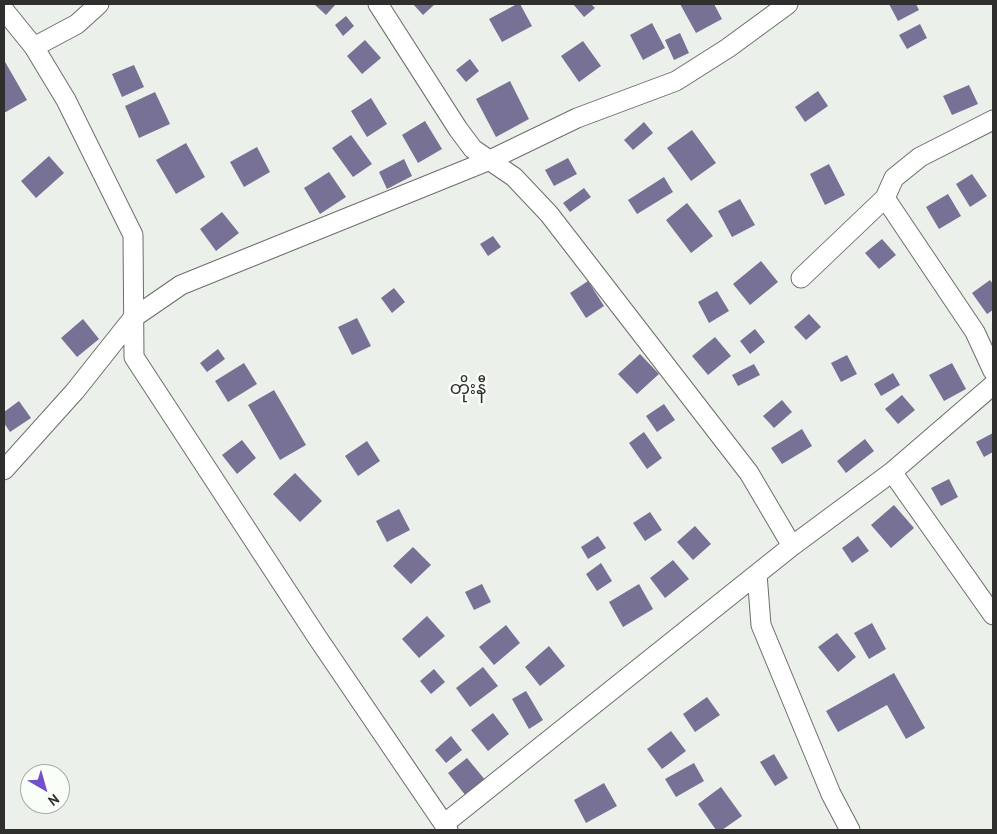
<!DOCTYPE html>
<html>
<head>
<meta charset="utf-8">
<style>
	body { margin:0 }
	#map { position:relative; width:997px; height:834px; overflow:hidden; background:#ecf0eb; font-family:"PT Sans",sans-serif }
	canvas { display:block }
	.frame { position:absolute; inset:0; border:5px solid #2f302e; pointer-events:none }
	.north { position:absolute; left:20px; top:764px; width:50px; height:50px; box-sizing:border-box; background:#f9fef8; border:1px solid #a8aca7; border-radius:50%; rotate:142deg; font-size:14px; font-weight:700; line-height:20px; text-align:center; color:#2f302e }
	.north::after { content:''; display:block; margin:auto; width:18px; height:22px; background:#7150c9; clip-path:polygon(50% 0,100% 100%,50% 72%,0 100%) }
</style>
</head>
<body>
<div id="map">
<canvas width="997" height="834"></canvas>
<div class="frame"></div>
<div class="north">N</div>
</div>
<script>
const ctx = document.querySelector('canvas').getContext('2d');
ctx.lineJoin = 'round';
function fillPath(path, color) { ctx.fillStyle = color; ctx.fill(path, 'evenodd'); }
const toPath = rows => new Path2D(rows.map(r => 'M' + r).join(''));
function strokePath(path, color, width, dash) { ctx.strokeStyle = color; ctx.lineWidth = width; ctx.lineCap = dash ? 'butt' : 'round'; ctx.setLineDash(dash || []); ctx.stroke(path); }
function label(font, color, halo, rows, align = 'center') {
  ctx.font = font + ' "PT Sans","Noto Sans Myanmar",sans-serif'; ctx.lineWidth = 5; ctx.setLineDash([]); ctx.textBaseline = 'middle'; ctx.strokeStyle = halo; ctx.fillStyle = color; for (const [text, x, y, turn = 0] of rows) {
    ctx.save(); ctx.translate(x, y); ctx.rotate((+turn || 0) * Math.PI / 180); ctx.textAlign = isNaN(turn) ? turn : align; if (halo) ctx.strokeText(text, 0, 0); ctx.fillText(text, 0, 0); ctx.restore();
  }
}
const building = toPath([
	[314,4,336,4,326,15],
	[413,4,435,4,423,15],
	[517,4,520,4,532,26,502,42,489,19],
	[573,4,591,4,595,8,584,17],
	[680,4,714,4,722,19,696,33],
	[889,4,916,4,919,10,898,21],
	[346,16,354,26,343,36,335,25],
	[652,23,665,48,643,60,630,35],
	[920,24,927,38,907,49,899,35],
	[680,33,689,53,674,60,665,40],
	[365,40,381,58,362,74,347,56],
	[583,41,601,66,579,82,561,56],
	[470,59,479,71,466,82,456,70],
	[4,60,27,100,4,113],
	[134,65,144,87,122,97,112,74],
	[510,81,529,119,496,137,476,99],
	[969,85,978,104,952,115,943,96],
	[818,91,828,106,805,122,795,107],
	[155,92,170,124,139,138,125,106],
	[371,98,387,124,367,137,351,111],
	[425,121,442,149,418,163,402,135],
	[644,122,653,133,633,150,624,140],
	[692,130,716,163,691,181,667,148],
	[351,135,372,164,353,177,332,148],
	[186,143,205,177,176,194,156,160],
	[257,147,270,172,244,187,230,162],
	[49,156,64,173,36,198,21,181],
	[568,158,577,174,554,186,545,170],
	[404,159,412,176,387,189,379,172],
	[829,164,845,195,825,205,810,174],
	[329,172,346,197,320,214,304,188],
	[972,174,987,196,970,207,956,184],
	[664,177,673,192,637,214,628,200],
	[584,188,591,197,570,212,563,203],
	[948,194,961,216,939,229,926,207],
	[740,199,755,225,732,237,718,211],
	[687,203,713,236,691,253,666,220],
	[222,212,239,233,216,251,200,229],
	[493,236,501,247,488,256,480,244],
	[882,239,896,255,879,269,865,253],
	[761,261,778,282,750,305,733,284],
	[990,280,993,284,993,310,987,314,972,293],
	[588,281,604,306,586,318,570,293],
	[394,288,405,302,392,313,381,298],
	[717,291,729,311,709,323,698,302],
	[809,314,821,327,806,340,794,327],
	[357,318,371,346,352,355,338,327],
	[83,319,99,339,77,357,61,338],
	[755,329,765,342,750,354,740,341],
	[715,337,731,356,708,375,692,356],
	[218,349,225,359,207,372,200,363],
	[640,354,659,374,637,394,618,374],
	[847,355,857,374,841,382,831,363],
	[244,363,257,384,228,402,215,381],
	[952,363,966,389,944,401,929,375],
	[754,364,760,375,738,386,732,375],
	[893,373,900,385,881,396,874,384],
	[274,390,306,445,280,460,248,405],
	[902,395,915,410,898,424,885,409],
	[782,400,792,412,774,428,763,416],
	[19,401,31,418,10,432,4,423,4,412],
	[664,404,675,420,657,432,646,416],
	[802,429,812,446,782,464,771,448],
	[644,432,662,458,647,469,629,443],
	[993,433,993,452,984,457,976,442],
	[865,439,874,451,846,473,837,461],
	[242,440,256,458,237,474,222,455],
	[367,441,380,461,358,476,345,456],
	[295,473,322,501,300,522,273,494],
	[949,479,958,497,941,506,931,488],
	[894,505,914,528,891,548,871,525],
	[399,509,410,530,387,542,376,521],
	[650,512,662,530,645,541,633,523],
	[695,526,711,544,693,560,677,542],
	[598,536,606,548,588,559,581,547],
	[858,536,869,551,852,563,842,548],
	[413,547,431,565,411,584,393,566],
	[673,560,689,579,665,598,650,578],
	[601,563,612,581,597,591,586,574],
	[482,584,491,602,474,610,465,592],
	[639,584,653,609,623,627,609,602],
	[427,616,445,636,419,658,402,639],
	[872,623,886,649,869,659,854,633],
	[506,625,520,643,494,665,479,647],
	[837,633,856,657,838,672,818,647],
	[549,646,565,666,540,686,525,667],
	[483,667,498,686,470,707,456,688],
	[434,669,445,682,431,694,420,681],
	[894,673,925,728,906,739,887,705,838,732,826,711],
	[526,691,543,720,529,729,512,699],
	[707,697,720,715,695,732,683,714],
	[493,713,509,734,488,751,471,730],
	[671,731,686,751,662,769,647,749],
	[451,736,462,750,446,763,435,750],
	[774,754,788,778,775,786,760,762],
	[467,758,486,781,466,796,448,773],
	[694,763,704,781,676,797,665,779],
	[604,783,617,806,586,823,574,800],
	[721,787,742,816,722,830,716,830,698,804]
]);
const minor = toPath([
	[378,4,458,129,473,149,514,177,549,214,749,473,792,546],
	[4,10,34,47,66,100,133,235,134,357,317,637,448,830],
	[34,47,77,24,99,4],
	[885,198,975,332,993,371],
	[801,278,885,198,894,178,920,157,993,120],
	[4,470,75,391,133,318,181,285,490,160,577,118,676,81,728,48,788,4],
	[892,472,993,615],
	[757,574,761,625,831,794,850,830],
	[444,824,792,546,892,472,993,385]
]);
const quarterNames = [
	["တိုးနီ",468,389]
];
fillPath(building, '#777195');
strokePath(minor, '#6b6e6a', 21);
strokePath(minor, '#fff', 19);
label('18px', '#2f302e', '#f9fef8', quarterNames);
</script>
</body>
</html>
